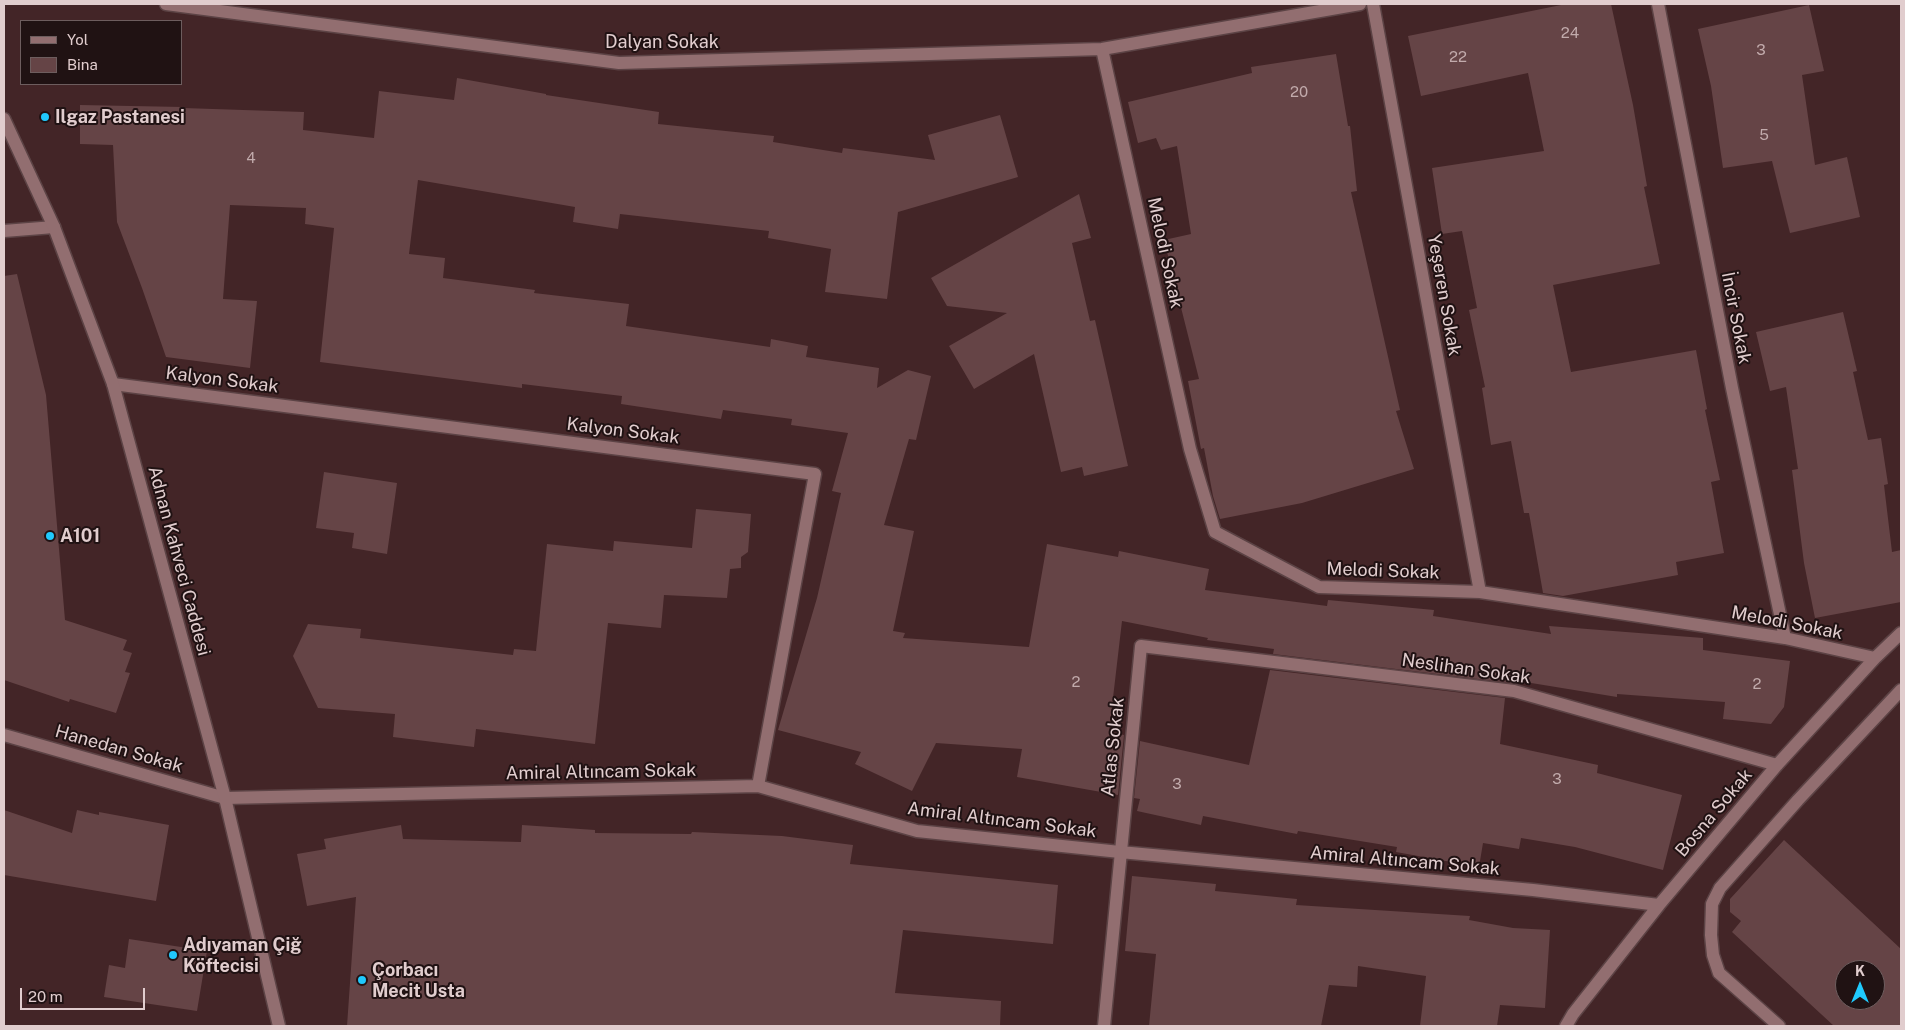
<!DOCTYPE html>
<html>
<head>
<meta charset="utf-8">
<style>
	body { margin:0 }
	#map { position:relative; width:1905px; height:1030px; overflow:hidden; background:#432527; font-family:"Public Sans",sans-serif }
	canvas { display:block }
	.frame { position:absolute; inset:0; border:5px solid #e1cdce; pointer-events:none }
	.legend { position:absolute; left:20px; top:20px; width:162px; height:65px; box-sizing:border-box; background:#201213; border:1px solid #6d5d5e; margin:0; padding:6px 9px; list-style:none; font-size:15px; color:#e1cdce }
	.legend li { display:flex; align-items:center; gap:10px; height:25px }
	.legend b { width:25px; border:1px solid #6d5d5e }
	.north { position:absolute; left:1835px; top:960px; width:50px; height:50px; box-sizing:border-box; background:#201213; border:1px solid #6d5d5e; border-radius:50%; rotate:0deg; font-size:14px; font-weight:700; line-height:20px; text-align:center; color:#e1cdce }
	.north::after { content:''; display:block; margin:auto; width:18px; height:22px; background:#20c9fd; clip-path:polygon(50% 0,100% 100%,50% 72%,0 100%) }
	.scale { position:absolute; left:20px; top:988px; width:125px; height:22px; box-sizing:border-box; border:2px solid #e1cdce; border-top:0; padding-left:6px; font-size:15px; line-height:18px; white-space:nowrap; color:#e1cdce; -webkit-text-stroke:4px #201213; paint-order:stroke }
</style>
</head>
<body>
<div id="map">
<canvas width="1905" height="1030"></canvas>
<div class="frame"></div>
<ul class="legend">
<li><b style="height:6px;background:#926e70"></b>Yol</li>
<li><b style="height:14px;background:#654446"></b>Bina</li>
</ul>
<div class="north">K</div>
<div class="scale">20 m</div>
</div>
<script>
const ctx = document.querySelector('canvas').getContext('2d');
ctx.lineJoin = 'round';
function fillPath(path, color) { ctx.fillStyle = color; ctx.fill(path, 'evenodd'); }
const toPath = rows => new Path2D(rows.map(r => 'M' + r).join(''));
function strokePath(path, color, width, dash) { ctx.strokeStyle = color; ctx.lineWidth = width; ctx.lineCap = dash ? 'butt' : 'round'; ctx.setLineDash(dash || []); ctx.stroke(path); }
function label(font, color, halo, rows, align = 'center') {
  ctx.font = font + ' "Public Sans",sans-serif'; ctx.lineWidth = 4; ctx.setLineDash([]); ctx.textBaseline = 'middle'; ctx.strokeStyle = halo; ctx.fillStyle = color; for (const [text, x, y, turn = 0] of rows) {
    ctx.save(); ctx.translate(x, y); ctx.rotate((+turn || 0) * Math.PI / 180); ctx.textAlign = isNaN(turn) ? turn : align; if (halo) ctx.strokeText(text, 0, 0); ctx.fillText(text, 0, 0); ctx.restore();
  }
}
const building = toPath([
	[1566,4,1611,4,1633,105,1647,186,1644,187,1660,264,1553,285,1571,372,1696,350,1707,409,1705,410,1720,480,1711,482,1724,553,1676,562,1678,575,1563,596,1543,593,1529,513,1524,513,1511,441,1491,445,1482,388,1485,387,1469,310,1477,308,1462,231,1442,234,1432,168,1544,151,1528,73,1421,96,1408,36],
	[1809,5,1824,71,1802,75,1815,165,1847,157,1860,217,1790,233,1772,161,1723,168,1711,86,1698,29],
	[1336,54,1348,126,1350,126,1357,191,1351,192,1400,410,1396,411,1414,469,1302,503,1220,519,1213,496,1204,448,1201,449,1188,381,1199,379,1164,240,1191,234,1177,146,1161,150,1156,138,1138,143,1128,102,1252,73,1251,67],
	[457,78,546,94,546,95,659,112,658,124,774,136,773,142,842,153,843,148,935,160,928,135,1000,115,1018,177,898,212,887,299,825,292,831,249,768,238,769,231,620,214,618,229,573,222,575,207,418,180,409,254,445,258,443,278,535,290,534,293,629,304,626,326,770,347,771,339,808,346,806,357,879,368,877,388,908,370,931,376,916,440,909,439,884,525,914,531,893,631,905,633,903,638,1029,647,1047,544,1118,557,1119,551,1209,569,1205,590,1327,606,1328,600,1434,610,1433,616,1551,634,1549,626,1703,638,1703,650,1790,661,1784,707,1771,724,1723,719,1725,702,1617,694,1617,697,1519,681,1519,684,1273,654,1274,649,1207,640,1208,638,1122,621,1109,732,1124,735,1118,795,1017,777,1022,749,936,743,912,791,855,764,861,752,778,730,817,598,841,493,832,491,848,433,791,425,792,419,723,410,721,419,621,404,622,396,522,384,522,388,320,362,334,228,305,224,306,208,230,205,223,299,257,301,250,368,166,357,142,288,117,222,113,145,80,144,80,105,183,107,183,108,304,112,303,130,374,138,379,91,454,100],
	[1079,194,1091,238,1072,243,1090,321,1095,320,1128,466,1084,476,1082,467,1061,472,1034,354,974,389,949,346,1007,313,947,306,931,278],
	[17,274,46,395,65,620,127,640,123,650,132,653,125,672,130,673,116,713,70,699,69,702,4,680,4,276],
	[1843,312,1857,371,1853,372,1868,440,1881,438,1888,484,1884,485,1892,552,1901,550,1901,602,1815,618,1804,563,1792,470,1798,469,1786,387,1770,391,1756,332],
	[324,472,397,483,387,554,352,548,354,533,316,528],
	[696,509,751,514,748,552,741,557,741,568,730,569,727,598,664,595,661,628,608,623,595,744,476,729,474,747,393,737,395,714,318,708,293,656,308,624,361,629,360,638,513,655,514,649,536,651,547,544,613,551,614,541,692,548],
	[1270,670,1505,698,1500,744,1598,765,1597,773,1682,795,1663,870,1575,847,1521,838,1519,849,1483,843,1479,867,1396,852,1397,847,1298,831,1297,834,1203,816,1201,825,1137,811,1140,799,1134,798,1140,741,1249,765],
	[4,810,72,833,77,810,99,815,99,812,169,825,156,901,4,875],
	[401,825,403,839,521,842,522,825,595,830,595,833,691,834,692,832,782,836,853,845,850,864,1058,885,1053,944,903,930,895,993,1001,1001,1000,1026,347,1026,356,897,307,906,297,854,326,849,324,839],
	[1784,840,1901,949,1901,1026,1834,1026,1732,932,1741,921,1730,912,1730,899],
	[1845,970,1875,970,1875,1000,1845,1000],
	[1132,876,1216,884,1215,891,1297,899,1296,905,1470,916,1469,920,1513,928,1550,930,1545,1008,1500,1005,1497,1026,1420,1026,1426,976,1358,966,1357,987,1329,985,1321,1026,1149,1026,1156,954,1125,951],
	[129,939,207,951,197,1011,104,997,109,965,125,968]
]);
const service = toPath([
	[1779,1026,1719,973,1713,955,1711,935,1712,904,1720,888,1798,800,1901,690]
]);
const minor = toPath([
	[166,4,619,63,1102,49,1360,4],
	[1373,4,1480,592],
	[1658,4,1732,388,1785,638],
	[1102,49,1190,449,1215,532,1319,587,1480,592,1785,638,1875,658],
	[4,231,54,227],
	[113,384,815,474,758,786],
	[4,735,225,798,758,786,917,831,1120,852,1533,890,1659,905],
	[1104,1026,1141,646,1514,691,1777,765],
	[1566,1026,1573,1014,1659,905,1777,765,1875,658,1901,633]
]);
const secondary = toPath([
	[4,119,54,227,113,384,225,798,279,1026]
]);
const markers = [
	[45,117,5,"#20c9fd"],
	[50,536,5,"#20c9fd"],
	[173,955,5,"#20c9fd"],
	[362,980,5,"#20c9fd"]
];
const numberNames = [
	["24",1570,33],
	["3",1761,50],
	["22",1458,57],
	["20",1299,92],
	["5",1764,135],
	["4",251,158],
	["2",1076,682],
	["2",1757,684],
	["3",1557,779],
	["3",1177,784]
];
const streetNames = [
	["Dalyan Sokak",662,42],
	["Melodi Sokak",1165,253,78],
	["Yeşeren Sokak",1444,295,80],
	["İncir Sokak",1736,318,79],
	["Kalyon Sokak",222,380,7],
	["Kalyon Sokak",623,431,7],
	["Adnan Kahveci Caddesi",179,561,75],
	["Melodi Sokak",1383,571,2],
	["Melodi Sokak",1787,623,11],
	["Neslihan Sokak",1466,669,8],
	["Atlas Sokak",1113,747,-84],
	["Hanedan Sokak",119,749,16],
	["Amiral Altıncam Sokak",601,772,-1],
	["Bosna Sokak",1714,813,-50],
	["Amiral Altıncam Sokak",1002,820,7],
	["Amiral Altıncam Sokak",1405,861,5]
];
const poiNames = [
	["Ilgaz Pastanesi",55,117],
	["A101",60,536],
	["Adıyaman Çiğ",183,945],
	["Köftecisi",183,966],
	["Çorbacı",372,970],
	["Mecit Usta",372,991]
];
fillPath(building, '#654446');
strokePath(service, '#5c4345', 15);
strokePath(minor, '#5c4345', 15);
strokePath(secondary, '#5c4345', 15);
strokePath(service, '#926e70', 12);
strokePath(minor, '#926e70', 12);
strokePath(secondary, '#926e70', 12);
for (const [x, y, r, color] of markers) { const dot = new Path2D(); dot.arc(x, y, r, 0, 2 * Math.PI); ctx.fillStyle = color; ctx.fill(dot); strokePath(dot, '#201213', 2); }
label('15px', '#c2abac', null, numberNames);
label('18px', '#e1cdce', '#201213', streetNames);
label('bold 18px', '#e1cdce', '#201213', poiNames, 'left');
</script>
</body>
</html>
